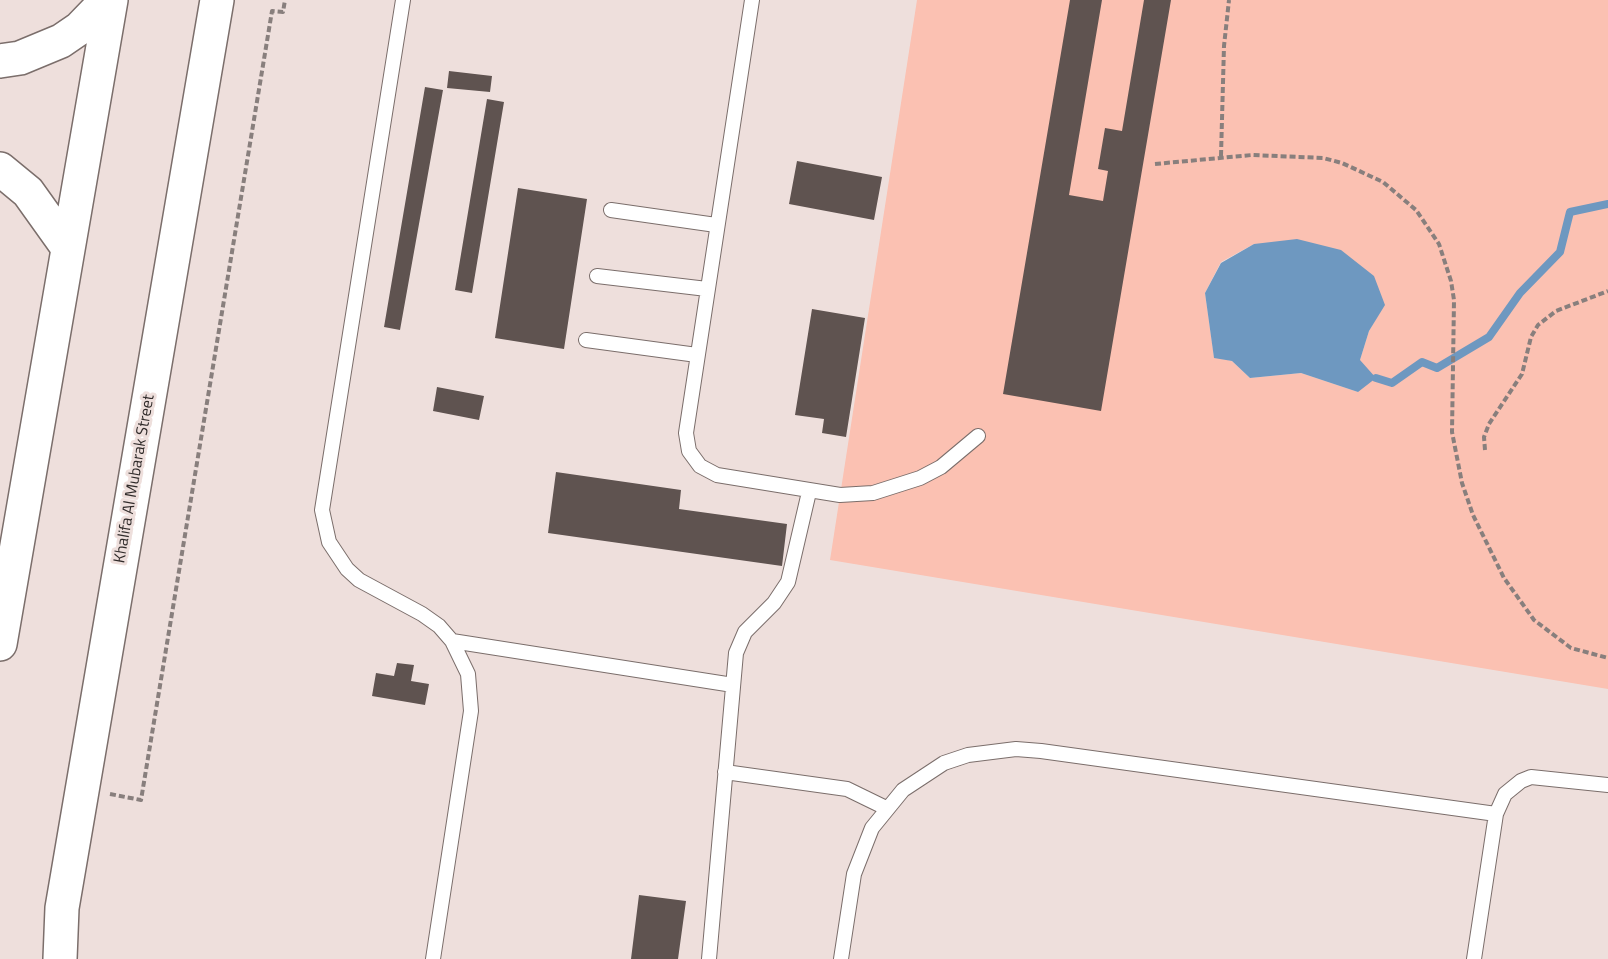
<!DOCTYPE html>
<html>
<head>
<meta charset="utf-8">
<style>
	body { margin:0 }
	canvas { display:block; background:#eedfdc }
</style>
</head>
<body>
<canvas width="1608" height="959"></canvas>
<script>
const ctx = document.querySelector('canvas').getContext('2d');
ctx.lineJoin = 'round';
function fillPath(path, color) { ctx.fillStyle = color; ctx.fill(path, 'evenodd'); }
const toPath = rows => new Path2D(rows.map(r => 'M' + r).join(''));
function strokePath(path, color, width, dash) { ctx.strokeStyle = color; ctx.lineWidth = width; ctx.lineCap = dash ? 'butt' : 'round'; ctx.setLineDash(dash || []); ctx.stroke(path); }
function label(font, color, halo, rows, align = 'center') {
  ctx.font = font + ' "Titillium Web",sans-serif'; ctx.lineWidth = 6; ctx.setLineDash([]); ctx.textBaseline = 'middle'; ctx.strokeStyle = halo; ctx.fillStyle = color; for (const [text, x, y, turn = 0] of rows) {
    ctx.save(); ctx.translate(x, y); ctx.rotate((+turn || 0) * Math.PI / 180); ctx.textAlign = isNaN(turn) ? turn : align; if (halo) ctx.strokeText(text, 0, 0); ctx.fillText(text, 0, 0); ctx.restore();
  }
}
const green = toPath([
	[917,0,1608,0,1608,689,830,560],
	[1254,244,1384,305,1369,331,1360,360,1358,392,1301,373,1250,378,1232,361,1214,357,1205,293,1221,262]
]);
const water = toPath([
	[1297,239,1341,250,1374,276,1385,305,1369,331,1360,360,1376,378,1358,392,1301,373,1250,378,1232,361,1214,358,1205,293,1221,263,1254,244]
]);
const stream = toPath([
	[1376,378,1392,383,1422,362,1437,368,1489,337,1520,293,1560,252,1570,212,1608,204]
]);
const building = toPath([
	[1070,0,1102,0,1069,195,1103,201,1108,171,1098,169,1105,128,1122,131,1144,0,1171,0,1101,411,1003,394],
	[449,71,492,76,490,92,447,88],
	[425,87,443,90,400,330,384,327],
	[487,99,504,102,472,293,455,290],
	[797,161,882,177,874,220,789,204],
	[518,188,587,199,564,349,495,338],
	[812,309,865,318,846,437,822,433,824,419,795,415],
	[437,387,484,396,479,420,433,411],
	[556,472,681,490,679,509,787,524,782,566,548,533],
	[397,663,414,665,411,681,429,684,425,705,372,696,376,673,394,676],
	[639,895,686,901,678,959,631,959]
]);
const path = toPath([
	[1221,156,1224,46,1229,0],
	[1155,164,1252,155,1323,158,1342,163,1383,182,1416,210,1439,244,1451,281,1454,300,1452,432,1462,483,1473,515,1504,578,1534,620,1571,648,1608,658],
	[1485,450,1484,437,1489,424,1522,374,1531,337,1538,325,1556,311,1608,291],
	[110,794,141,800,272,11,283,12,285,0]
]);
const service = toPath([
	[403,0,322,510,329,542,347,569,359,580,422,614,439,626,452,641,468,674,471,711,433,959],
	[752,0,686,433,689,451,700,466,717,475,840,495,873,493,920,478,941,467,978,436],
	[611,210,716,225],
	[597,276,707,289],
	[586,340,697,355],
	[452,641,733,685],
	[725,772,847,789,886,808],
	[709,959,736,653,745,632,774,603,788,582,809,492],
	[841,959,854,874,872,828,903,790,944,763,968,755,1016,749,1041,751,1496,814],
	[1474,959,1496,814,1505,794,1521,781,1531,777,1608,785]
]);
const secondary = toPath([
	[0,61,20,58,61,41,80,28,107,0],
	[0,169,28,192,68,248],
	[0,644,111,0],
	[60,959,62,908,68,873,217,0]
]);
const streetNames = [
	["Khalifa Al Mubarak Street",135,479,-80]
];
fillPath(green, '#fbc1b2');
fillPath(water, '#6e98c0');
strokePath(stream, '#6e98c0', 8);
fillPath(building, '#5f5350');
strokePath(service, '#7b6e6b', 16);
strokePath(secondary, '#7b6e6b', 36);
strokePath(path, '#887f7d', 4, [6, 3]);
strokePath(service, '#fff', 14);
strokePath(secondary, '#fff', 33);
label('16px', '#302b2a', '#eedfdc', streetNames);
</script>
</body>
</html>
